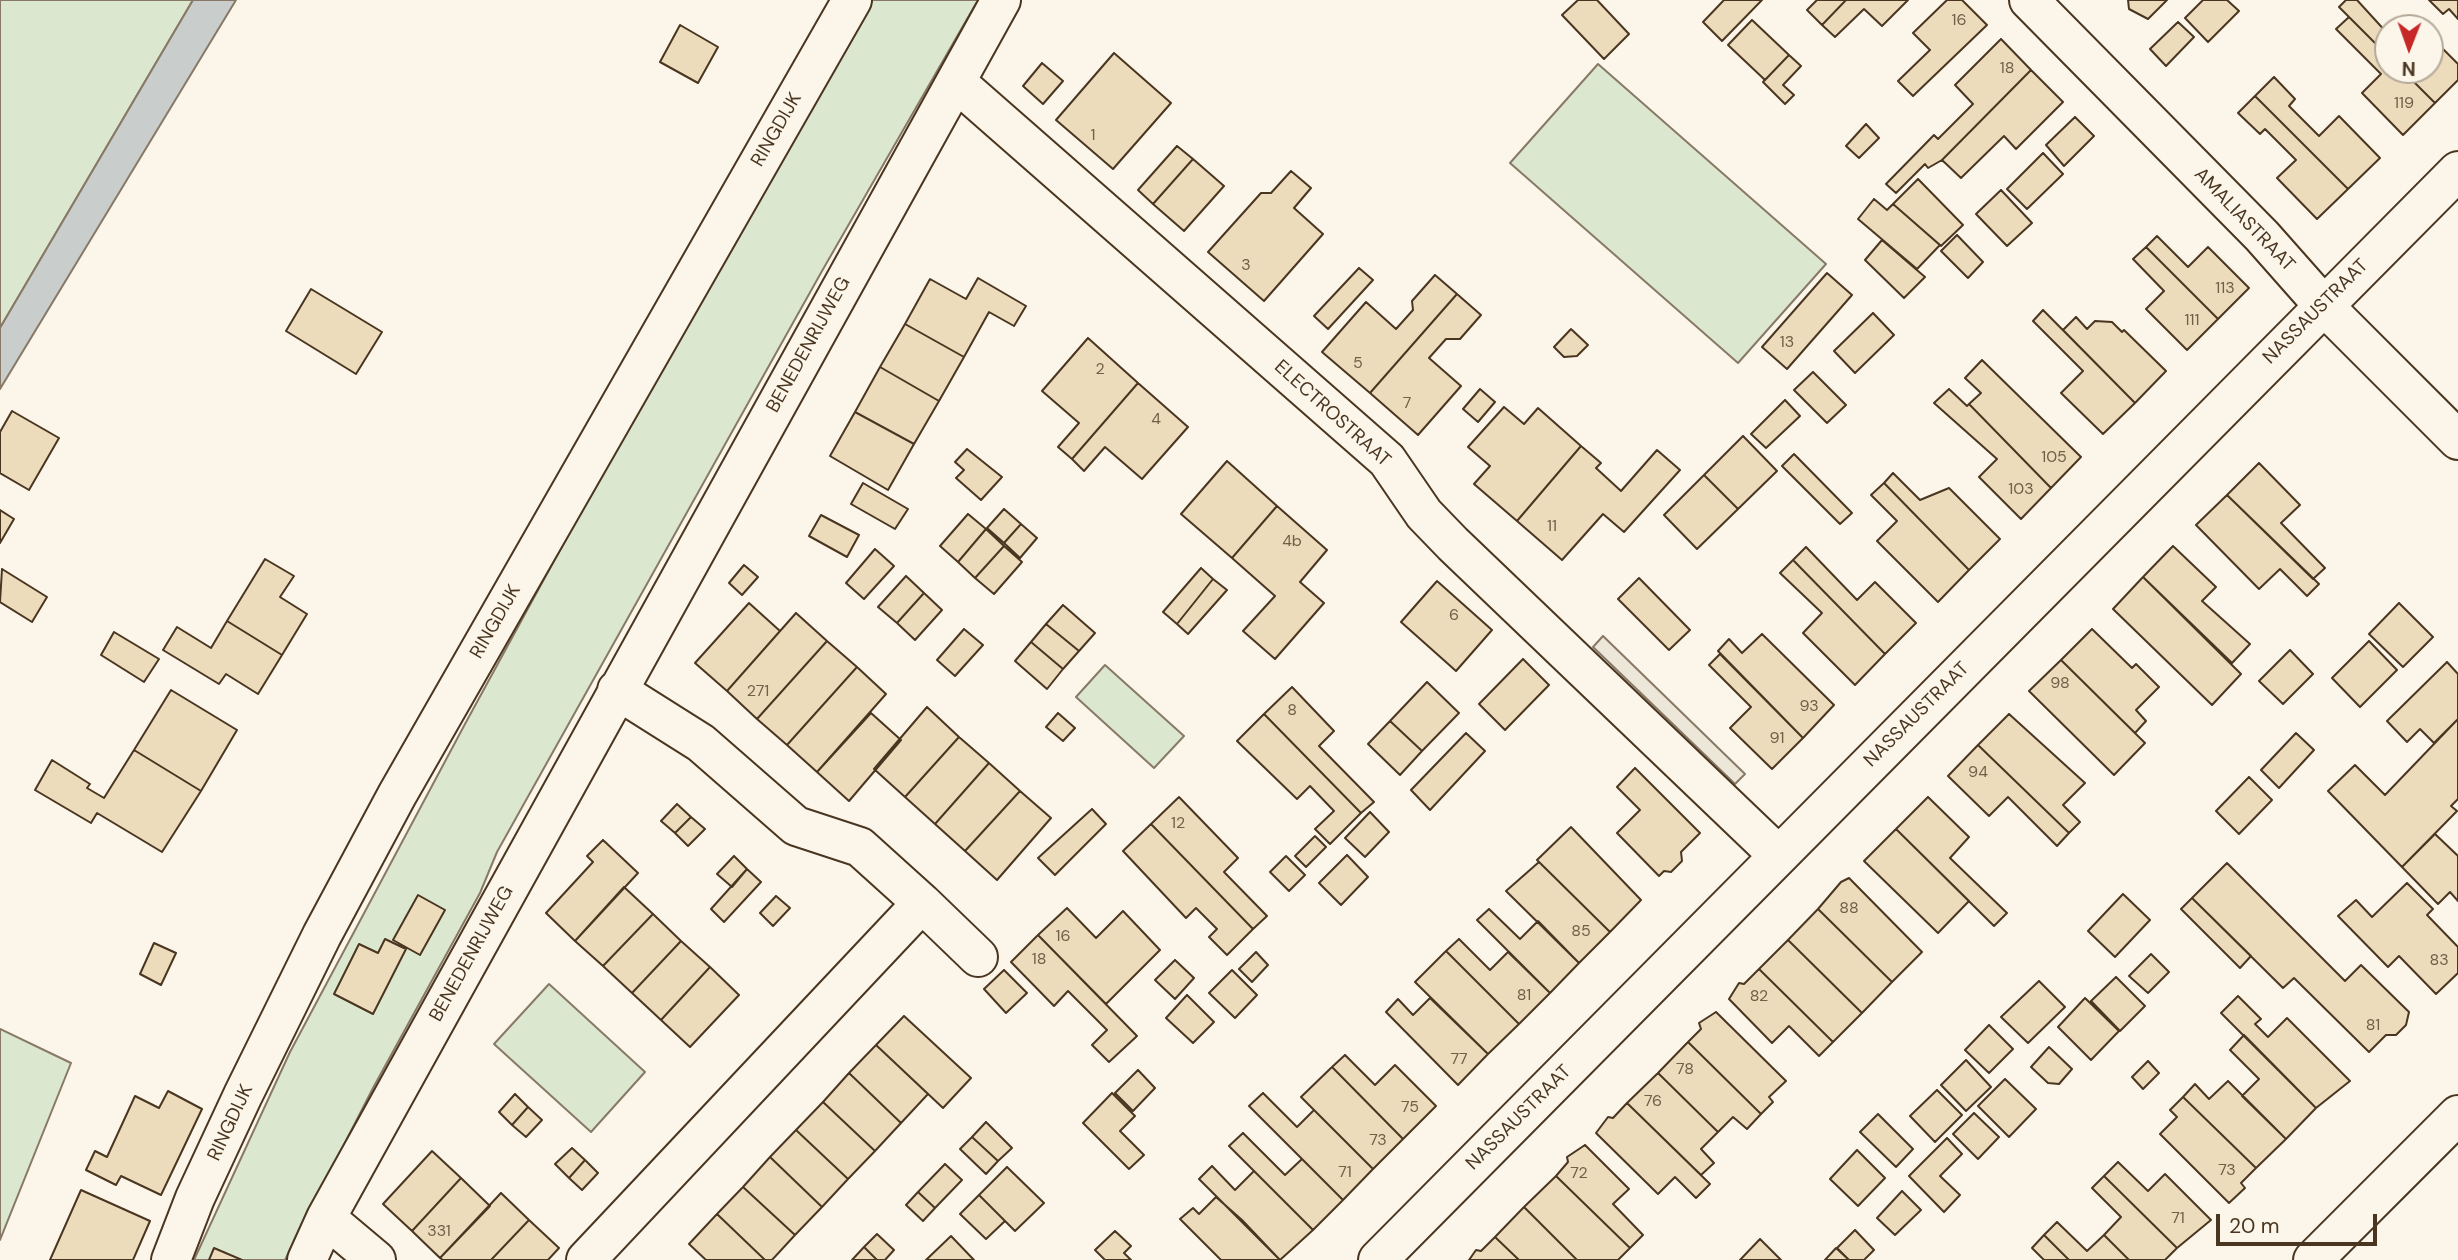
<!DOCTYPE html>
<html>
<head>
<meta charset="utf-8">
<style>
	body { margin:0 }
	#map { position:relative; width:2458px; height:1260px; overflow:hidden; background:#fbf6e9; font-family:"DM Sans",sans-serif }
	canvas { display:block }
	.north { position:absolute; left:2374px; top:14px; width:70px; height:70px; box-sizing:border-box; background:#fbf6e9; border:2px solid #b4a999; border-radius:50%; rotate:181deg; font-size:19px; font-weight:700; line-height:28px; text-align:center; color:#4a3520 }
	.north::after { content:''; display:block; margin:auto; width:24px; height:32px; background:#c62828; clip-path:polygon(50% 0,100% 100%,50% 72%,0 100%) }
	.scale { position:absolute; left:2216px; top:1214px; width:161px; height:32px; box-sizing:border-box; border:4px solid #4a3520; border-top:0; padding-left:9px; font-size:21px; line-height:24px; white-space:nowrap; color:#4a3520; -webkit-text-stroke:5px #fbf6e9; paint-order:stroke }
</style>
</head>
<body>
<div id="map">
<canvas width="2458" height="1260"></canvas>
<div class="north">N</div>
<div class="scale">20 m</div>
</div>
<script>
const ctx = document.querySelector('canvas').getContext('2d');
ctx.lineJoin = 'round';
function fillPath(path, color) { ctx.fillStyle = color; ctx.fill(path, 'evenodd'); }
const toPath = rows => new Path2D(rows.map(r => 'M' + r).join(''));
function strokePath(path, color, width, dash) { ctx.strokeStyle = color; ctx.lineWidth = width; ctx.lineCap = dash ? 'butt' : 'round'; ctx.setLineDash(dash || []); ctx.stroke(path); }
function label(font, color, halo, rows, align = 'center') {
  ctx.font = font + ' "DM Sans",sans-serif'; ctx.lineWidth = 5; ctx.setLineDash([]); ctx.textBaseline = 'middle'; ctx.strokeStyle = halo; ctx.fillStyle = color; for (const [text, x, y, turn = 0] of rows) {
    ctx.save(); ctx.translate(x, y); ctx.rotate((+turn || 0) * Math.PI / 180); ctx.textAlign = isNaN(turn) ? turn : align; if (halo) ctx.strokeText(text, 0, 0); ctx.fillText(text, 0, 0); ctx.restore();
  }
}
const green = toPath([
	[0,0,193,0,0,328,0,0],
	[872,0,978,0,822,271,497,852,480,893,373,1088,285,1260,194,1260,290,1052,465,724,567,537,872,0],
	[1598,64,1826,264,1738,363,1510,163,1598,64],
	[1105,665,1184,736,1154,768,1076,697,1105,665],
	[549,984,645,1072,591,1132,494,1044,549,984],
	[0,1029,71,1063,0,1240,0,1029]
]);
const parking = toPath([
	[1603,636,1745,774,1735,784,1593,647,1603,636]
]);
const water = toPath([
	[193,0,236,0,0,389,0,328,193,0]
]);
const building = toPath([
	[1578,0,1597,0,1629,34,1604,59,1562,15,1578,0],
	[1724,0,1762,0,1722,41,1703,22,1724,0],
	[1817,0,1846,0,1822,25,1807,10,1817,0],
	[1846,0,1908,0,1882,26,1864,9,1835,37,1822,25,1846,0],
	[1947,0,1962,0,1987,25,1913,96,1898,81,1930,50,1913,33,1947,0],
	[2128,0,2167,0,2148,19,2129,9,2128,0],
	[2203,0,2227,0,2239,11,2208,42,2185,18,2203,0],
	[2346,0,2357,0,2388,34,2388,56,2339,7,2346,0],
	[2429,0,2458,0,2458,19,2449,9,2443,14,2429,0],
	[2349,17,2388,56,2388,70,2402,70,2435,103,2403,135,2362,93,2381,74,2336,29,2349,17],
	[1752,20,1789,55,1765,80,1728,45,1752,20],
	[2178,22,2194,37,2166,66,2150,49,2178,22],
	[680,25,718,47,698,83,660,62,680,25],
	[2430,36,2458,64,2458,80,2435,103,2402,70,2430,70,2430,36],
	[2001,39,2031,70,1942,160,1928,168,1925,164,1896,193,1886,184,1934,135,1938,139,1973,104,1955,85,2001,39],
	[1114,53,1171,103,1113,169,1056,120,1114,53],
	[1789,55,1801,66,1783,85,1794,95,1785,104,1763,82,1789,55],
	[1042,63,1063,81,1043,104,1023,86,1042,63],
	[2031,70,2063,102,2016,149,2004,136,1961,178,1942,160,2031,70],
	[2274,77,2295,99,2289,106,2319,136,2339,116,2380,158,2348,189,2255,96,2274,77],
	[2255,96,2348,189,2317,219,2277,178,2296,160,2265,129,2260,134,2238,113,2255,96],
	[2075,117,2094,136,2064,166,2046,145,2075,117],
	[1866,124,1879,138,1859,158,1846,146,1866,124],
	[1177,146,1193,159,1153,204,1138,190,1177,146],
	[2043,153,2063,174,2027,209,2007,189,2043,153],
	[1193,159,1224,186,1184,231,1153,204,1193,159],
	[1291,171,1311,188,1294,208,1323,234,1264,301,1208,252,1261,193,1271,193,1291,171],
	[1918,179,1963,225,1941,246,1893,204,1918,179],
	[2001,190,2032,223,2007,246,1976,214,2001,190],
	[1874,199,1887,210,1893,204,1940,245,1917,269,1858,219,1874,199],
	[1957,235,1983,262,1968,278,1941,251,1957,235],
	[2157,236,2188,267,2208,247,2249,288,2218,319,2146,247,2157,236],
	[1882,240,1925,277,1904,298,1865,260,1882,240],
	[2146,247,2218,319,2187,350,2146,309,2164,291,2133,259,2146,247],
	[1359,268,1373,280,1328,329,1314,316,1359,268],
	[1827,273,1852,295,1787,369,1762,347,1827,273],
	[1435,275,1457,294,1370,393,1322,352,1366,302,1396,329,1413,310,1412,301,1435,275],
	[978,278,1026,306,1014,326,989,312,964,357,905,324,930,279,966,299,978,278],
	[311,289,382,332,356,374,286,331,311,289],
	[1457,294,1481,315,1460,339,1446,339,1429,358,1461,386,1418,435,1370,393,1457,294],
	[2043,310,2135,403,2103,434,2061,393,2083,371,2033,321,2043,310],
	[1873,313,1894,335,1855,373,1834,351,1873,313],
	[2076,317,2087,329,2095,321,2112,322,2122,332,2124,330,2166,371,2135,403,2063,330,2076,317],
	[905,324,964,357,939,401,880,367,905,324],
	[1571,329,1588,345,1577,356,1564,357,1554,347,1571,329],
	[1088,338,1138,383,1072,459,1058,447,1079,423,1042,391,1088,338],
	[1982,360,2081,457,2051,488,1969,404,1981,393,1965,378,1982,360],
	[880,367,939,401,914,444,855,412,880,367],
	[1813,372,1846,405,1827,423,1794,390,1813,372],
	[1138,383,1188,427,1142,479,1105,447,1084,471,1072,459,1138,383],
	[1480,389,1495,402,1478,422,1463,409,1480,389],
	[1949,389,1967,406,1969,404,2051,488,2021,519,1979,477,1997,459,1934,403,1949,389],
	[1785,400,1800,416,1766,448,1751,434,1785,400],
	[1504,407,1524,424,1538,408,1581,446,1517,521,1474,484,1490,466,1468,447,1504,407],
	[12,411,59,438,29,490,0,473,0,432,12,411],
	[855,412,914,444,888,490,830,456,855,412],
	[1743,436,1777,471,1738,509,1704,475,1743,436],
	[1581,446,1601,463,1596,468,1621,491,1657,450,1680,470,1624,532,1603,514,1562,560,1517,521,1581,446],
	[967,449,1002,477,981,500,956,478,964,470,955,462,967,449],
	[1794,454,1852,513,1840,524,1782,466,1794,454],
	[1227,461,1277,506,1232,558,1181,514,1227,461],
	[2259,463,2300,505,2281,523,2325,568,2313,579,2227,495,2259,463],
	[1893,473,1920,500,1949,488,2000,539,1969,570,1884,483,1893,473],
	[1704,475,1738,509,1697,549,1664,515,1704,475],
	[863,483,908,509,895,529,851,504,863,483],
	[1884,483,1969,570,1938,602,1877,541,1897,521,1871,495,1884,483],
	[2227,495,2319,584,2307,596,2280,569,2259,589,2196,525,2227,495],
	[1277,506,1327,550,1300,582,1324,603,1275,659,1243,631,1275,596,1232,558,1277,506],
	[1004,509,1021,524,1004,543,987,528,1004,509],
	[0,510,14,519,0,543,0,510],
	[968,514,986,529,958,562,940,546,968,514],
	[821,515,859,535,847,557,809,536,821,515],
	[1021,524,1037,538,1020,558,1004,543,1021,524],
	[986,529,1004,546,975,578,958,562,986,529],
	[1004,546,1022,562,994,594,975,578,1004,546],
	[2173,546,2216,587,2202,601,2250,644,2232,663,2143,577,2173,546],
	[1806,547,1857,600,1875,582,1916,623,1885,654,1793,560,1806,547],
	[875,549,894,566,864,599,846,583,875,549],
	[265,559,294,576,280,597,307,614,282,655,227,621,265,559],
	[1793,560,1885,654,1855,685,1803,633,1822,613,1780,573,1793,560],
	[744,565,758,577,742,595,729,583,744,565],
	[1201,568,1213,579,1177,624,1163,612,1201,568],
	[2,569,47,597,32,622,0,602,2,569],
	[906,576,924,593,897,623,878,607,906,576],
	[2143,577,2241,674,2212,705,2113,609,2143,577],
	[1639,578,1690,630,1669,650,1618,599,1639,578],
	[1213,579,1227,590,1188,634,1177,624,1213,579],
	[1437,581,1492,630,1456,671,1401,622,1437,581],
	[924,593,942,610,915,640,897,623,924,593],
	[749,603,780,631,727,691,695,663,749,603],
	[2399,603,2433,637,2403,667,2369,634,2399,603],
	[1063,605,1095,633,1079,651,1046,624,1063,605],
	[796,613,827,641,757,719,727,691,796,613],
	[227,621,282,655,258,694,226,674,219,684,163,650,177,627,211,648,227,621],
	[1046,624,1079,651,1063,669,1031,642,1046,624],
	[964,629,983,645,955,676,937,660,964,629],
	[2092,629,2132,668,2136,664,2159,687,2136,710,2146,721,2135,733,2061,660,2092,629],
	[114,632,159,659,144,682,101,655,114,632],
	[1762,634,1834,705,1803,738,1718,651,1729,639,1742,653,1762,634],
	[827,641,857,667,787,745,757,719,827,641],
	[2369,641,2397,670,2360,707,2332,678,2369,641],
	[1031,642,1063,669,1047,689,1015,661,1031,642],
	[2290,650,2313,674,2283,704,2259,681,2290,650],
	[1720,654,1803,738,1772,769,1730,728,1751,707,1709,665,1720,654],
	[1523,659,1549,685,1505,730,1479,704,1523,659],
	[2061,660,2145,743,2114,775,2029,691,2061,660],
	[2447,662,2458,674,2458,719,2434,743,2420,729,2407,742,2387,721,2447,662],
	[857,667,886,694,817,772,787,745,857,667],
	[1427,682,1459,713,1422,751,1390,721,1427,682],
	[1292,687,1334,731,1319,746,1374,802,1361,813,1264,714,1292,687],
	[171,690,237,730,201,791,134,750,171,690],
	[927,707,959,737,905,797,874,769,927,707],
	[871,713,901,740,849,801,817,772,871,713],
	[1058,713,1075,728,1063,741,1046,727,1058,713],
	[1264,714,1361,813,1330,844,1315,829,1334,811,1310,786,1297,799,1237,741,1264,714],
	[2009,714,2085,783,2063,805,2080,822,2069,833,1978,745,2009,714],
	[2458,719,2458,799,2451,806,2457,811,2402,867,2328,791,2355,765,2385,795,2458,719],
	[1390,721,1422,751,1400,775,1368,744,1390,721],
	[1466,733,1485,751,1430,810,1411,790,1466,733],
	[2296,733,2314,750,2279,788,2261,770,2296,733],
	[959,737,989,763,935,824,905,797,959,737],
	[1978,745,2069,833,2057,846,2008,797,1989,816,1948,776,1978,745],
	[134,750,201,791,162,852,97,813,91,823,35,790,52,760,90,784,87,788,104,798,134,750],
	[989,763,1020,791,965,851,935,824,989,763],
	[1635,768,1700,833,1681,852,1682,861,1671,872,1664,871,1659,876,1617,833,1640,810,1617,787,1635,768],
	[2249,777,2272,800,2239,834,2216,811,2249,777],
	[1020,791,1051,818,997,880,965,851,1020,791],
	[1179,797,1238,858,1224,872,1267,916,1253,929,1151,824,1179,797],
	[1928,797,1969,837,1950,858,2007,913,1994,926,1896,829,1928,797],
	[677,804,691,817,675,833,661,821,677,804],
	[1092,809,1106,824,1055,875,1038,858,1092,809],
	[1370,812,1389,832,1365,857,1345,838,1370,812],
	[691,817,705,829,688,846,675,833,691,817],
	[1151,824,1253,929,1227,955,1209,937,1217,929,1196,908,1186,918,1123,851,1151,824],
	[1571,827,1641,900,1610,932,1537,860,1571,827],
	[1896,829,1969,901,1938,933,1864,861,1896,829],
	[2435,834,2458,856,2458,901,2450,892,2438,904,2402,867,2435,834],
	[1315,836,1326,847,1306,867,1295,856,1315,836],
	[603,840,638,873,575,941,546,913,593,862,587,856,603,840],
	[1347,855,1368,877,1341,905,1319,883,1347,855],
	[734,856,747,869,732,887,717,874,734,856],
	[1286,856,1305,875,1289,891,1270,872,1286,856],
	[1539,862,1610,932,1579,963,1506,891,1539,862],
	[2227,863,2345,981,2361,965,2409,1012,2406,1025,2396,1035,2386,1035,2369,1052,2294,978,2283,988,2192,898,2227,863],
	[747,869,761,882,724,922,711,909,747,869],
	[1849,878,1922,952,1892,982,1818,909,1841,882,1849,878],
	[2407,883,2433,909,2427,915,2458,947,2458,973,2436,994,2399,956,2388,967,2338,916,2356,900,2372,917,2407,883],
	[624,887,653,914,603,966,575,941,624,887],
	[2123,894,2150,920,2115,957,2088,931,2123,894],
	[418,895,445,910,420,955,393,940,418,895],
	[776,896,790,908,773,926,760,913,776,896],
	[2192,898,2251,956,2240,968,2181,909,2192,898],
	[1067,908,1096,938,1123,911,1160,950,1106,1004,1038,935,1067,908],
	[1489,909,1520,939,1538,921,1579,963,1550,993,1477,920,1489,909],
	[1818,909,1892,982,1862,1013,1788,940,1818,909],
	[653,914,681,941,632,993,603,966,653,914],
	[1038,935,1137,1036,1109,1062,1092,1045,1107,1030,1068,991,1054,1006,1011,962,1038,935],
	[385,939,406,949,373,1014,334,994,359,944,378,953,385,939],
	[1459,939,1490,970,1508,952,1550,993,1519,1024,1446,951,1459,939],
	[1788,940,1862,1013,1833,1042,1759,969,1788,940],
	[681,941,710,967,661,1020,632,993,681,941],
	[154,943,176,953,161,985,140,974,154,943],
	[1446,951,1519,1024,1488,1054,1415,982,1446,951],
	[1256,952,1268,965,1252,982,1239,969,1256,952],
	[2151,954,2169,972,2148,993,2129,976,2151,954],
	[1175,960,1194,978,1175,999,1155,980,1175,960],
	[710,967,739,995,690,1047,661,1020,710,967],
	[1759,969,1833,1042,1819,1056,1789,1026,1772,1043,1729,999,1739,983,1744,984,1759,969],
	[1004,970,1027,993,1006,1013,984,989,1004,970],
	[1232,970,1257,995,1235,1018,1209,993,1232,970],
	[2116,977,2145,1006,2120,1031,2091,1001,2116,977],
	[2039,981,2065,1007,2028,1043,2001,1017,2039,981],
	[1187,995,1214,1022,1193,1043,1166,1018,1187,995],
	[2238,996,2261,1019,2255,1024,2268,1037,2287,1018,2350,1081,2316,1108,2221,1013,2238,996],
	[1430,998,1488,1054,1458,1085,1386,1012,1398,999,1413,1015,1430,998],
	[2085,998,2119,1031,2091,1060,2058,1027,2085,998],
	[1716,1012,1786,1081,1769,1097,1773,1102,1761,1114,1688,1042,1701,1029,1699,1023,1716,1012],
	[904,1016,971,1078,943,1108,876,1045,904,1016],
	[1989,1025,2013,1049,1989,1073,1965,1050,1989,1025],
	[2244,1035,2316,1108,2286,1139,2242,1096,2259,1079,2230,1050,2244,1035],
	[1688,1042,1761,1114,1747,1129,1733,1117,1718,1132,1658,1073,1688,1042],
	[876,1045,928,1094,901,1123,849,1073,876,1045],
	[2049,1047,2072,1069,2059,1084,2048,1083,2031,1067,2049,1047],
	[1345,1055,1375,1085,1395,1065,1436,1106,1403,1139,1332,1067,1345,1055],
	[1966,1060,1991,1087,1966,1111,1941,1085,1966,1060],
	[2148,1061,2159,1073,2143,1089,2132,1077,2148,1061],
	[1332,1067,1403,1139,1373,1169,1301,1097,1332,1067],
	[1138,1070,1155,1088,1133,1111,1115,1093,1138,1070],
	[849,1073,901,1123,875,1151,823,1102,849,1073],
	[1658,1073,1718,1132,1701,1149,1714,1163,1701,1175,1627,1103,1658,1073],
	[2005,1079,2036,1109,2009,1137,1978,1106,2005,1079],
	[2228,1081,2286,1139,2256,1168,2183,1097,2195,1084,2209,1099,2228,1081],
	[1937,1090,1962,1115,1935,1142,1910,1116,1937,1090],
	[168,1091,202,1109,161,1195,121,1176,116,1185,86,1170,95,1151,107,1157,135,1096,159,1108,168,1091],
	[1112,1093,1135,1116,1120,1131,1144,1155,1129,1169,1083,1123,1112,1093],
	[1263,1093,1297,1127,1314,1110,1373,1169,1343,1200,1249,1106,1263,1093],
	[515,1094,528,1107,512,1125,499,1112,515,1094],
	[2183,1097,2256,1168,2241,1183,2245,1188,2229,1203,2160,1134,2177,1117,2170,1110,2183,1097],
	[823,1102,875,1151,848,1179,796,1130,823,1102],
	[1627,1103,1710,1184,1696,1198,1675,1177,1658,1194,1596,1133,1608,1117,1613,1118,1627,1103],
	[528,1107,542,1120,526,1137,512,1125,528,1107],
	[1974,1113,1999,1137,1978,1159,1953,1134,1974,1113],
	[1878,1114,1913,1149,1896,1167,1860,1132,1878,1114],
	[986,1122,1012,1148,998,1161,972,1137,986,1122],
	[796,1130,848,1179,822,1207,770,1157,796,1130],
	[1243,1133,1285,1175,1302,1159,1343,1200,1313,1230,1229,1146,1243,1133],
	[972,1137,998,1161,986,1174,960,1149,972,1137],
	[1947,1138,1962,1154,1940,1176,1960,1195,1944,1212,1909,1176,1947,1138],
	[1585,1145,1629,1189,1613,1204,1643,1235,1630,1248,1556,1176,1568,1162,1567,1157,1585,1145],
	[572,1148,585,1160,569,1178,555,1164,572,1148],
	[1857,1150,1885,1178,1858,1206,1830,1179,1857,1150],
	[432,1151,461,1178,412,1231,383,1204,432,1151],
	[770,1157,822,1207,795,1235,743,1187,770,1157],
	[585,1160,598,1173,582,1190,569,1178,585,1160],
	[2118,1162,2148,1191,2165,1174,2211,1220,2177,1248,2104,1176,2118,1162],
	[945,1164,962,1180,935,1208,918,1192,945,1164],
	[1212,1166,1235,1190,1254,1171,1313,1230,1280,1260,1199,1179,1212,1166],
	[1007,1167,1044,1203,1015,1231,979,1195,1007,1167],
	[1556,1176,1630,1248,1618,1260,1577,1260,1524,1207,1556,1176],
	[2104,1176,2177,1248,2165,1260,2129,1260,2104,1235,2121,1217,2092,1188,2104,1176],
	[461,1178,490,1206,440,1258,412,1231,461,1178],
	[743,1187,795,1235,772,1260,765,1260,717,1214,743,1187],
	[81,1190,150,1221,133,1260,50,1260,81,1190],
	[1902,1191,1921,1210,1895,1235,1877,1218,1902,1191],
	[918,1192,935,1208,923,1221,906,1205,918,1192],
	[501,1193,529,1220,491,1260,443,1260,440,1258,501,1193],
	[979,1195,1005,1221,986,1239,960,1214,979,1195],
	[1216,1197,1242,1220,1280,1260,1221,1260,1180,1219,1193,1208,1199,1214,1216,1197],
	[1524,1207,1577,1260,1519,1260,1495,1237,1524,1207],
	[717,1214,765,1260,706,1260,689,1244,717,1214],
	[529,1220,559,1248,548,1260,491,1260,529,1220],
	[2057,1222,2087,1251,2104,1235,2129,1260,2069,1260,2044,1235,2057,1222],
	[1855,1230,1874,1250,1864,1260,1849,1260,1837,1248,1855,1230],
	[1115,1231,1131,1246,1124,1253,1131,1260,1105,1260,1095,1250,1115,1231],
	[877,1234,894,1250,885,1260,877,1260,864,1247,877,1234],
	[2044,1235,2069,1260,2044,1260,2032,1248,2044,1235],
	[951,1236,974,1260,926,1260,951,1236],
	[1495,1237,1519,1260,1469,1260,1476,1250,1481,1251,1495,1237],
	[1760,1239,1781,1260,1740,1260,1760,1239],
	[864,1247,877,1260,852,1260,864,1247],
	[214,1248,242,1260,209,1260,214,1248],
	[1836,1248,1849,1260,1825,1260,1836,1248]
]);
const street = toPath([
	[2029,0,2262,236,2323,305,2458,440],
	[956,82,1387,460,1424,514,1453,544,1778,855],
	[922,903,978,957],
	[326,1218,376,1260],
	[171,1260,195,1198,243,1095,322,935,397,795,852,0],
	[307,1260,326,1218,1001,0],
	[586,1260,922,903,860,847,796,826,701,743,617,690],
	[1378,1260,2458,171],
	[2313,1260,2458,1115]
]);
const numberNames = [
	["16",1959,21],
	["18",2007,69],
	["119",2404,104],
	["1",1093,136],
	["3",1246,266],
	["113",2225,289],
	["111",2192,321],
	["13",1787,343],
	["5",1358,364],
	["2",1100,370],
	["7",1407,404],
	["4",1156,420],
	["105",2054,458],
	["103",2021,490],
	["11",1552,527],
	["4b",1292,542],
	["6",1454,616],
	["98",2060,684],
	["271",758,692],
	["93",1809,707],
	["8",1292,711],
	["91",1777,739],
	["94",1978,773],
	["12",1178,824],
	["88",1849,909],
	["85",1581,932],
	["16",1063,937],
	["18",1039,960],
	["83",2439,961],
	["81",1524,996],
	["82",1759,997],
	["81",2373,1026],
	["77",1459,1060],
	["78",1685,1070],
	["76",1653,1102],
	["75",1410,1108],
	["73",1378,1141],
	["73",2227,1171],
	["71",1345,1173],
	["72",1579,1174],
	["71",2178,1219],
	["331",439,1232]
];
const streetNames = [
	["RINGDIJK",777,130,-60],
	["AMALIASTRAAT",2244,220,46],
	["NASSAUSTRAAT",2316,312,-45],
	["BENEDENRIJWEG",809,345,-61],
	["ELECTROSTRAAT",1332,414,42],
	["RINGDIJK",496,622,-60],
	["NASSAUSTRAAT",1917,715,-45],
	["BENEDENRIJWEG",472,954,-61],
	["NASSAUSTRAAT",1519,1118,-45],
	["RINGDIJK",231,1123,-65]
];
fillPath(green, '#dce7d0');
strokePath(green, '#887966', 2);
fillPath(parking, '#ede7d9');
strokePath(parking, '#887966', 2);
fillPath(water, '#c9cecd');
strokePath(water, '#887966', 2);
fillPath(building, '#ecdcbc');
strokePath(building, '#4a3520', 2);
strokePath(street, '#4a3520', 42);
strokePath(street, '#fbf6e9', 38);
label('16px', '#725f47', null, numberNames);
label('19px', '#4a3520', '#fbf6e9', streetNames);
</script>
</body>
</html>
